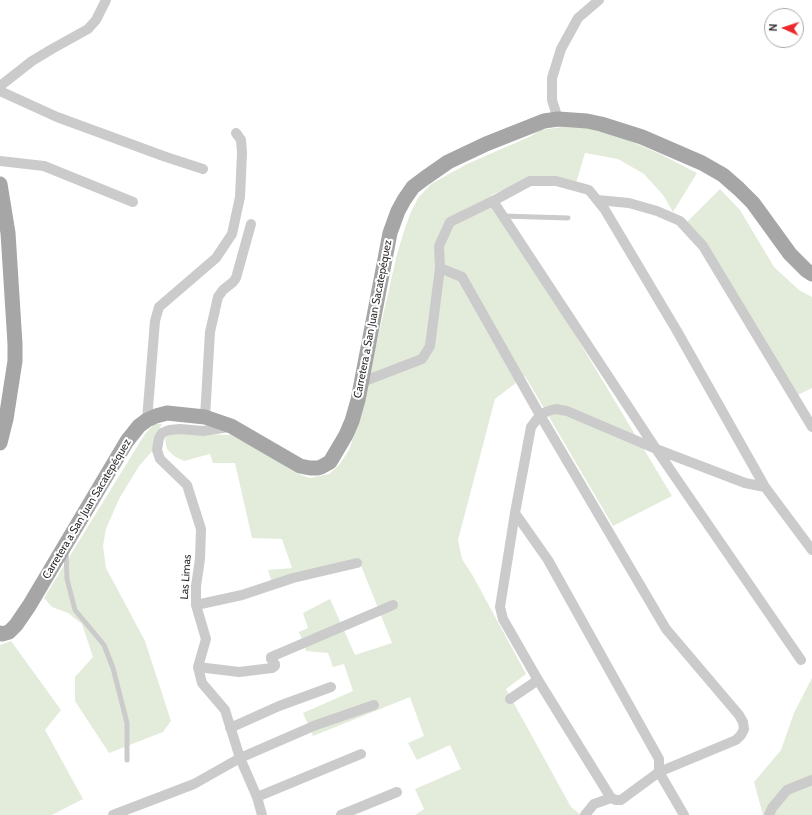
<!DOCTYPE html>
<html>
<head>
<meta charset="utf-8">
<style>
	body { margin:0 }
	#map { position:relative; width:812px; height:815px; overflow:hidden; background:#fff; font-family:Cabin,sans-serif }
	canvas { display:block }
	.north { position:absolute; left:764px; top:8px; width:40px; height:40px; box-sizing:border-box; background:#fff; border:1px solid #ababab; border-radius:50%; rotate:273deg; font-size:11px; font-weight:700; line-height:16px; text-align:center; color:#2e2e2e }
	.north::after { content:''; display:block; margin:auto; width:14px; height:18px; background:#ee262d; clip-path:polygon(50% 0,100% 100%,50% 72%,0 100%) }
</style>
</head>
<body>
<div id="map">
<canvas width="812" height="815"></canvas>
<div class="north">N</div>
</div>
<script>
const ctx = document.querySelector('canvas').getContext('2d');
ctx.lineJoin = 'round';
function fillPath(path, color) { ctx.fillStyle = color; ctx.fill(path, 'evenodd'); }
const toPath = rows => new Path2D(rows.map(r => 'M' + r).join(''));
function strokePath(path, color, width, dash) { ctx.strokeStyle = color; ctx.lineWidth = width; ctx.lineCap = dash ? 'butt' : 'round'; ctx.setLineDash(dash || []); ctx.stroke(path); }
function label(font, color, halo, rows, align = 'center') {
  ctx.font = font + ' Cabin,sans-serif'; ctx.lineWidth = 4; ctx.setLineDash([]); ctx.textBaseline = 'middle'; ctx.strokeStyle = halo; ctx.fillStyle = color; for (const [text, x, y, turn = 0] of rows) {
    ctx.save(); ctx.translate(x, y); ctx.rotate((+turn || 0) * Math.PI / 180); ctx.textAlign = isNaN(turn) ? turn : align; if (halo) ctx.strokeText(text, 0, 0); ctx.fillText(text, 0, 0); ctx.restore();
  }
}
const green = toPath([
	[562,127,590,128,619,136,660,154,697,173,673,212,663,195,644,174,618,159,585,153,576,183,542,176,510,187,491,195,672,496,613,526,525,376,495,399,458,540,462,559,473,576,526,674,506,689,571,807,581,815,415,815,424,809,415,789,461,769,450,745,417,760,408,743,424,736,410,697,313,736,303,713,353,691,344,664,333,667,328,653,306,651,299,632,308,628,303,613,330,599,355,655,392,643,360,563,271,580,268,570,292,568,282,539,252,538,235,463,213,463,210,454,184,461,174,456,167,449,165,439,168,433,231,435,273,458,296,473,310,478,329,474,339,465,349,450,358,425,397,254,405,228,411,212,418,198,431,184,467,164,529,137,541,130],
	[720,189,740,210,774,267,799,290,812,297,812,388,792,398,687,222],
	[154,424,162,424,154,439,155,448,139,466,119,499,106,529,103,546,106,568,145,641,171,721,163,732,109,753,75,701,75,677,93,657,82,624,68,613,52,607,44,598,135,450,145,434],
	[11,641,61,710,45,730,83,799,52,815,0,815,0,645],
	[812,678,812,815,763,815,754,782,781,750,794,713]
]);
const service = toPath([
	[503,216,568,218],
	[66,552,67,579,75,610,104,645,113,668,127,723,127,760]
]);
const minor = toPath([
	[0,86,32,61,52,49,88,29,96,20,106,0],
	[0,91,57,117,166,157,203,169],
	[558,119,552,100,552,78,561,49,578,18,599,0],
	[0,161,44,166,133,202],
	[597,200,629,203,657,211,680,221,703,246,812,427],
	[493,201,656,449,801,660],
	[440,268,462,277,540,415,666,629,739,715,743,722,744,729,741,735,736,740,659,772,621,800,616,800,611,798,538,680,503,619,500,607,515,513,531,427,540,415,548,411,556,409,567,411,656,449,745,483,765,487],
	[362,382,422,359,430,346,440,268,439,246,450,222,493,201,530,181,556,181,589,190,605,210,677,331,765,487,812,550],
	[205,417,210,332,218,297,223,290,233,282,236,278,251,224],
	[147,420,155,321,159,307,216,258,232,234,240,197,242,153,241,140,236,133],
	[229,427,203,431,180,429,169,430,162,433,159,438,157,450,160,459,187,485,201,529,200,559,196,586,196,605,206,639,198,667,202,683,225,710,240,758,257,797,262,815],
	[515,513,548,560,659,759,659,772,684,815],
	[196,605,242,595,293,578,357,563],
	[198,667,239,672,272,668,275,666,275,664,271,659,271,657,393,605],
	[510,699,538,680],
	[230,728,279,706,331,687],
	[257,797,361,754],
	[113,815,194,784,240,758,316,725,374,705],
	[341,815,397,792],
	[585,815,594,804,611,798],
	[769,815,772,808,787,790,812,780]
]);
const primary = toPath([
	[0,184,8,233,15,344,15,361,6,419,0,443],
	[0,633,2,634,9,632,16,625,29,606,127,441,139,426,147,420,156,416,167,413,205,417,231,426,300,466,310,468,318,468,321,467,330,462,346,435,352,421,358,400,390,233,398,211,404,200,413,187,425,178,448,162,486,144,544,121,558,119,587,121,601,124,642,137,702,163,723,175,739,189,753,203,790,254,806,270,812,274]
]);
const streetNames = [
	["Carretera a San Juan Sacatepéquez",373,319,-79],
	["Carretera a San Juan Sacatepéquez",87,509,-59],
	["Las Limas",186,577,-86]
];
fillPath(green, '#e3ecda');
strokePath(service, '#cbcbcb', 5);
strokePath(minor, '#cbcbcb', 10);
strokePath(primary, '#a6a6a6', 15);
label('11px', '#2e2e2e', '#fff', streetNames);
</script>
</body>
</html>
